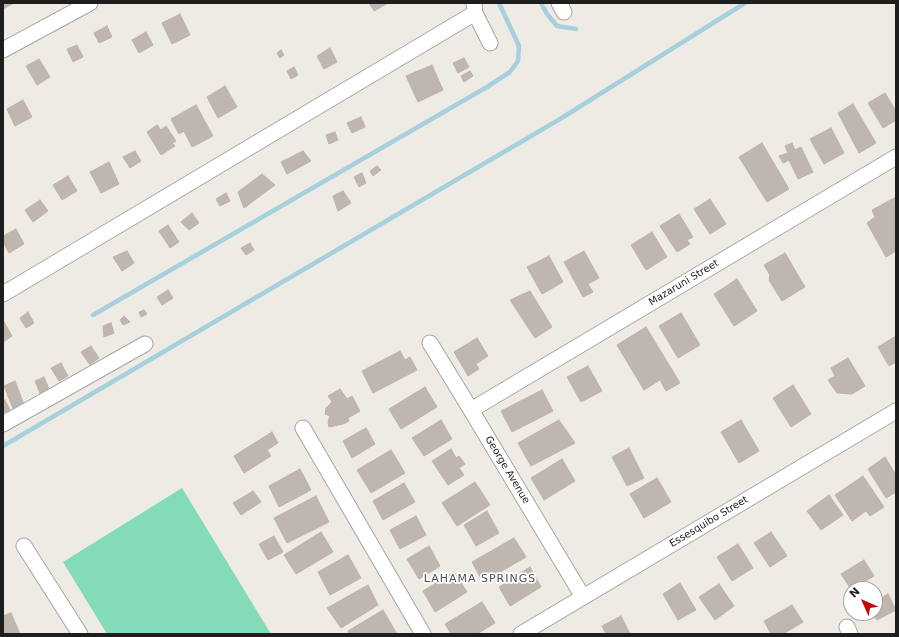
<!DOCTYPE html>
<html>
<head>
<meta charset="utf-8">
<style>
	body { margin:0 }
	#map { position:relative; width:899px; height:637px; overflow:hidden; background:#eeebe4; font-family:"DejaVu Sans",sans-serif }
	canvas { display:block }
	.frame { position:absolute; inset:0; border:4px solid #1e1e1e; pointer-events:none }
	.north { position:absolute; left:843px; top:581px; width:40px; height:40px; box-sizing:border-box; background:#fff; border:1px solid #a5a5a5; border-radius:50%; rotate:315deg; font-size:11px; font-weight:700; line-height:16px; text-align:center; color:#1e1e1e }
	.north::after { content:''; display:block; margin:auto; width:14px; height:18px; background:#c4070b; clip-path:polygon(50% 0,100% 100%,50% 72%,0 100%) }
</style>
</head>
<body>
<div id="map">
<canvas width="899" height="637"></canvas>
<div class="frame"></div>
<div class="north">N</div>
</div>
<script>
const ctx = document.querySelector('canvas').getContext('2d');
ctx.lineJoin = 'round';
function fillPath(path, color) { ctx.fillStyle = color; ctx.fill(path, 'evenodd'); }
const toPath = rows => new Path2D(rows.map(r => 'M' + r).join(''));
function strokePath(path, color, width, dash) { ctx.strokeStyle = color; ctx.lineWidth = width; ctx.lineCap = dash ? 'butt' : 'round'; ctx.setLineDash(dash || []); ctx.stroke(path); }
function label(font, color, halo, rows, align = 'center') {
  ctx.font = font + ' "DejaVu Sans",sans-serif'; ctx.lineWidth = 3.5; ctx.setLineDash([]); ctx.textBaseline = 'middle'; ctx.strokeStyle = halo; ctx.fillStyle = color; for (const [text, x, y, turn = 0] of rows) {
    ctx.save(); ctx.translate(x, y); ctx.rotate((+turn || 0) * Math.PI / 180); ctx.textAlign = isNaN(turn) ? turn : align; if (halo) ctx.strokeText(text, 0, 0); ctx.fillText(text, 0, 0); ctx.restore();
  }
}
const pitch = toPath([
	[182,488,271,634,107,634,63,562]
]);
const stream = toPath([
	[541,3,547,14,557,26,576,29],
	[93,315,487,87,510,72,518,61,519,46,499,3],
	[3,446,560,119,745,3]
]);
const building = toPath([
	[3,3,14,3,3,9,3,3],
	[369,3,388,3,374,11,369,3],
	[180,14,190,35,172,44,162,23,180,14],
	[107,26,112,37,99,43,94,33,107,26],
	[146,32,153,45,139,53,132,40,146,32],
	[77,45,83,57,73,62,67,49,77,45],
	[330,48,337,62,324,69,317,56,330,48],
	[281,50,284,55,280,58,277,53,281,50],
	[464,58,469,67,458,73,453,63,464,58],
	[39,59,50,77,37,85,26,66,39,59],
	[432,65,443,90,418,102,406,76,432,65],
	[294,67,298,75,291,79,287,71,294,67],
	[470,71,473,76,464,82,461,76,470,71],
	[225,86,237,107,218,118,207,97,225,86],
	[885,93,896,111,896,120,883,128,868,103,885,93],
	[23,100,32,117,15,126,7,109,23,100],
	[853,104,876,143,859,153,838,113,853,104],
	[196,105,213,136,192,147,184,131,179,134,171,119,196,105],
	[361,117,365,127,352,133,347,123,361,117],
	[157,125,161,130,166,126,176,141,172,143,175,146,161,155,147,132,157,125],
	[831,128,844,153,824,164,810,139,831,128],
	[335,132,338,140,329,144,326,135,335,132],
	[762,143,789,189,767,202,739,157,762,143],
	[792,143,795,150,801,147,813,172,798,179,789,160,783,163,779,156,788,153,785,146,792,143],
	[135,151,141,161,130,168,123,157,135,151],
	[303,151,311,161,287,174,281,162,303,151],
	[109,162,119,184,101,193,90,172,109,162],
	[377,166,381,170,373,176,370,171,377,166],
	[362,173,366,183,359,187,354,177,362,173],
	[262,174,275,185,244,208,238,192,262,174],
	[68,176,77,191,62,200,53,185,68,176],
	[343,191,351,203,338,211,333,196,343,191],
	[226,193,230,201,220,206,216,199,226,193],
	[896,197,896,251,886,257,867,223,875,217,872,210,896,197],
	[710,199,726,224,710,234,694,209,710,199],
	[40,200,48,211,33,222,25,210,40,200],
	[192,213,199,223,189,230,181,222,192,213],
	[679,214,693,237,687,240,690,244,677,252,660,226,679,214],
	[168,225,179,242,170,248,159,231,168,225],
	[16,229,24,244,9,253,3,242,3,236,16,229],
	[652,232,667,257,646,270,631,245,652,232],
	[250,243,254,250,246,255,241,248,250,243],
	[127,251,134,263,122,271,113,257,127,251],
	[584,251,599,278,588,284,593,292,583,297,564,262,584,251],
	[785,253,805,287,782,301,769,280,770,275,764,265,785,253],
	[549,256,563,282,542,294,527,267,549,256],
	[737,279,757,311,734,326,714,294,737,279],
	[168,290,173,298,162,305,157,297,168,290],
	[530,291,552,327,535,338,510,300,530,291],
	[144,310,147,314,141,317,139,312,144,310],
	[28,312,34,323,26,328,20,318,28,312],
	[681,313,700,345,678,358,659,326,681,313],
	[124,316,130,322,123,325,120,320,124,316],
	[3,320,12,336,3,342,3,320],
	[111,323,114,333,104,337,103,326,111,323],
	[646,327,680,383,666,391,660,380,644,390,617,345,646,327],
	[896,336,896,362,889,366,878,347,896,336],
	[477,338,488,356,476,364,479,369,468,376,454,352,477,338],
	[91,346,99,358,90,365,81,352,91,346],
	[400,351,405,360,410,357,417,370,373,393,362,371,400,351],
	[848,358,865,386,852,394,837,393,828,380,835,376,831,368,848,358],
	[61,363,68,376,59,381,51,368,61,363],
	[588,366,602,391,581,402,567,377,588,366],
	[44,377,51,394,42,398,35,381,44,377],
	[15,381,25,407,14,411,4,386,15,381],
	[793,385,811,414,791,427,773,398,793,385],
	[425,387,437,407,401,429,389,409,425,387],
	[340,389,347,399,352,396,360,411,348,418,349,421,343,424,329,427,328,422,330,416,325,414,326,408,332,402,328,396,340,389],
	[542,390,553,411,512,432,501,411,542,390],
	[5,400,10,410,3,413,3,401,5,400],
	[441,420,452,439,424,456,412,438,441,420],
	[559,420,575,443,531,466,518,443,559,420],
	[741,420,759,451,739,463,721,432,741,420],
	[366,428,375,444,352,458,343,441,366,428],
	[272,432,278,443,267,450,271,456,244,473,234,456,272,432],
	[629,448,644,478,627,486,612,457,629,448],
	[451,449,456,458,459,456,465,464,459,468,464,475,448,485,432,461,451,449],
	[391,450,405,473,371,493,357,470,391,450],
	[885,457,896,475,896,492,886,498,868,469,885,457],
	[562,459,575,481,544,500,531,478,562,459],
	[300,469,311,490,279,507,269,486,300,469],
	[863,476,884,507,870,516,866,511,852,521,835,495,863,476],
	[657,478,671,502,644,518,630,494,657,478],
	[475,482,490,505,457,526,442,503,475,482],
	[404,483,415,502,383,520,373,501,404,483],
	[253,491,261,502,241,515,233,503,253,491],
	[829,495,843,515,821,530,807,511,829,495],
	[316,496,329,522,287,543,274,518,316,496],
	[487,511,499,533,476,546,464,525,487,511],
	[416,516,426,535,400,549,390,530,416,516],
	[321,532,333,552,296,574,284,555,321,532],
	[771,532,787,556,770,567,754,543,771,532],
	[274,536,283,552,268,560,259,544,274,536],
	[514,538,526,557,483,582,472,562,514,538],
	[738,544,753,568,732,581,717,557,738,544],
	[429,546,440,566,419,579,407,559,429,546],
	[348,555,361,578,330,595,318,572,348,555],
	[864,560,874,576,851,589,841,574,864,560],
	[530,567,541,587,510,606,499,587,530,567],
	[454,572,467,592,435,612,423,591,454,572],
	[680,583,696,610,678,620,663,594,680,583],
	[719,584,734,606,715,620,699,597,719,584],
	[368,585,378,605,341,628,327,608,368,585],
	[888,594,896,610,877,620,872,613,875,613,875,601,888,594],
	[482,602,495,623,477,634,451,634,445,624,482,602],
	[792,605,803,622,783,634,771,634,764,621,792,605],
	[383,610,397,634,349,634,348,631,383,610],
	[11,613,20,634,3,634,3,616,11,613],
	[621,616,630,634,606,634,602,626,621,616]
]);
const street = toPath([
	[559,3,564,12],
	[474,4,475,13,490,43],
	[3,50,90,3],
	[3,294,475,13],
	[430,343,471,410,583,597],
	[471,410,896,157],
	[3,424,145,344],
	[303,428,423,634],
	[24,546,80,634],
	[847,627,850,634],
	[521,634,896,411]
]);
const streetNames = [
	["Mazaruni Street",684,283,-31],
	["George Avenue",507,470,59],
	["Essesquibo Street",709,522,-31]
];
const neighbourhoodNames = [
	["LAHAMA SPRINGS",480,579]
];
fillPath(pitch, '#84dbb8');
strokePath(stream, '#a6d0db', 4.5);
fillPath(building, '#bfb6b0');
strokePath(building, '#bfb1a7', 1);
strokePath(street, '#a5a5a5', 17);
strokePath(street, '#fff', 15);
label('10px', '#1e1e1e', '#fff', streetNames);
ctx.letterSpacing = '1px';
label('11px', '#515151', '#fff', neighbourhoodNames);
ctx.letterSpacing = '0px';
</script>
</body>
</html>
